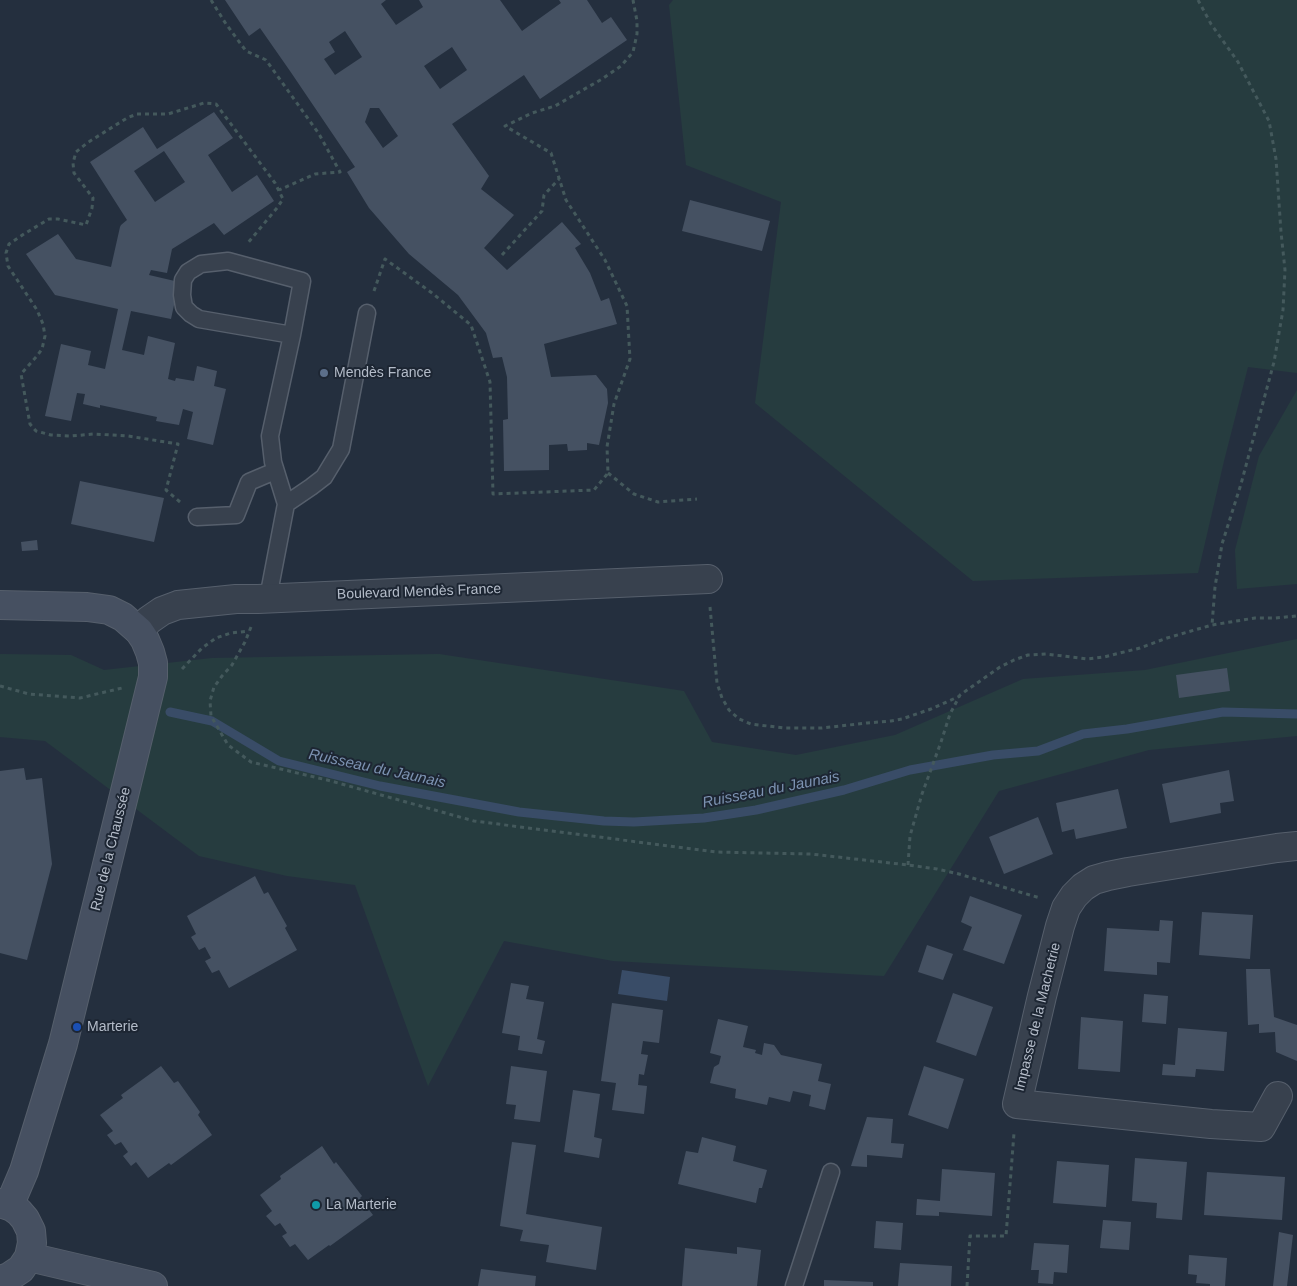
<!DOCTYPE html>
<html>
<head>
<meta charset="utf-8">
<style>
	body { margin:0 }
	canvas { display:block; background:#242f3e }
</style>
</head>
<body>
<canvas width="1297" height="1286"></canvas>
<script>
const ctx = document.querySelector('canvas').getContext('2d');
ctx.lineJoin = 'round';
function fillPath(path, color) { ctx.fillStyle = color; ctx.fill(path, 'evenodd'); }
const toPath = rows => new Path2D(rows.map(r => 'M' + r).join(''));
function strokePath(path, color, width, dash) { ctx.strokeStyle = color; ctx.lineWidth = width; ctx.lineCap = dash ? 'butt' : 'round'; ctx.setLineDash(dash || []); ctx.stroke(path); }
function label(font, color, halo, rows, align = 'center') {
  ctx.font = font + ' Helvetica,sans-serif'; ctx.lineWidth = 4; ctx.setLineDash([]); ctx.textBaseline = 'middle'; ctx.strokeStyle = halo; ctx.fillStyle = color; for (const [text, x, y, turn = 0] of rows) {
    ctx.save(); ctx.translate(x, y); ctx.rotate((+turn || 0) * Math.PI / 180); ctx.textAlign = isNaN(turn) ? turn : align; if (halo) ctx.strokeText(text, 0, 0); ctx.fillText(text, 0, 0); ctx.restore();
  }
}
const green = toPath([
	[673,0,1297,0,1297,373,1248,367,1224,461,1198,573,973,581,755,403,781,202,686,165,669,5],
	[1297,390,1297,584,1237,589,1235,550,1259,456],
	[1297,639,1297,736,1149,750,999,791,884,976,613,961,504,941,428,1086,355,885,287,876,199,856,45,741,0,737,0,654,71,655,104,670,212,658,439,654,684,691,712,742,796,755,895,735,1023,679,1145,670]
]);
const water = toPath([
	[622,970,670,977,667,1001,618,994]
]);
const stream = toPath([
	[170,712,212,721,279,761,380,786,519,812,604,821,634,822,704,818,756,810,844,790,910,770,993,755,1038,751,1083,734,1127,729,1223,712,1297,714]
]);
const building = toPath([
	[225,0,386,0,381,4,396,25,423,7,419,0,500,0,522,31,561,3,559,0,587,0,602,23,611,17,627,40,540,99,524,75,452,124,489,176,481,189,514,215,484,248,507,270,562,222,581,244,575,248,590,273,601,301,609,298,617,324,544,344,551,377,596,375,607,389,608,403,599,445,587,443,587,450,568,451,567,444,549,445,549,470,504,471,503,420,508,419,507,377,502,357,493,358,486,333,458,295,409,254,369,208,347,172,355,167,290,71,260,28,249,36],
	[345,31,362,57,335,75,324,59,335,52,329,42],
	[452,47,467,70,440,89,424,66],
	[370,108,379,108,398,136,383,148,365,122],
	[214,112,233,138,208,155,232,192,257,175,274,201,224,235,214,223,172,249,167,273,151,270,149,275,179,282,171,319,131,311,122,350,144,355,148,336,175,343,168,379,175,381,176,378,194,381,197,366,217,371,214,386,226,389,213,445,187,439,193,412,183,409,179,425,156,421,157,417,100,405,100,408,83,404,85,394,77,393,71,421,45,416,61,344,91,351,88,365,105,369,118,309,55,295,26,254,58,234,76,259,111,267,120,227,121,225,127,220,90,162,143,127,157,149],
	[164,151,185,182,155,202,134,171],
	[690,200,770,221,762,251,682,231],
	[80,481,164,498,154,542,71,524],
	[37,540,38,550,22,551,21,542],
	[1227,668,1230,691,1179,698,1176,675],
	[24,768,26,780,42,778,52,864,27,960,0,953,0,771],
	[1229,770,1234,801,1220,803,1221,813,1170,823,1162,784],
	[1118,789,1127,828,1076,839,1074,829,1062,832,1056,803],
	[1038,817,1053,854,1004,874,989,837],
	[255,876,264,894,268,892,287,926,285,928,297,950,229,988,219,970,212,973,205,961,211,958,205,947,199,950,191,937,196,934,187,916],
	[970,896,1022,915,1004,964,963,950,972,927,961,922],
	[1202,912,1253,915,1250,959,1199,955],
	[1160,920,1173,921,1170,963,1157,962,1157,975,1104,971,1107,928,1159,931],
	[927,945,953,954,943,980,918,972],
	[1246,969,1270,969,1274,1017,1297,1025,1297,1061,1276,1052,1275,1032,1259,1033,1259,1024,1248,1025],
	[511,983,529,986,526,999,544,1002,537,1039,545,1041,542,1054,518,1050,520,1036,502,1033],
	[953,993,993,1007,976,1056,936,1042],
	[1144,994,1168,996,1166,1024,1142,1022],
	[612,1003,663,1010,659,1043,643,1041,641,1054,648,1055,644,1075,639,1074,638,1085,647,1086,644,1114,612,1110,616,1083,601,1081],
	[1081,1017,1123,1021,1120,1072,1078,1069],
	[718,1019,748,1026,743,1047,756,1050,755,1053,762,1055,764,1043,774,1045,781,1055,822,1064,818,1081,831,1084,825,1110,809,1106,811,1095,793,1091,790,1102,769,1097,767,1105,735,1098,736,1089,710,1083,714,1067,719,1064,721,1056,710,1053],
	[1178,1028,1227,1032,1224,1071,1196,1069,1195,1077,1162,1075,1163,1064,1175,1065],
	[161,1066,174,1083,178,1081,200,1112,198,1115,212,1135,171,1165,169,1163,148,1178,136,1162,131,1166,123,1156,128,1152,121,1142,115,1145,107,1135,113,1131,100,1115,123,1098,121,1095],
	[511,1066,547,1071,540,1122,514,1119,516,1105,506,1104],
	[924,1066,964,1079,948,1129,908,1115],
	[573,1090,600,1094,594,1137,602,1139,599,1158,564,1152],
	[867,1117,893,1119,891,1143,904,1144,902,1158,867,1155,867,1167,851,1166],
	[702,1137,736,1146,733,1161,767,1170,762,1188,759,1188,756,1203,678,1184,686,1151,698,1153],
	[512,1142,536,1145,526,1214,602,1227,596,1270,546,1262,549,1245,520,1241,523,1230,500,1226],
	[322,1146,334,1164,336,1162,362,1196,360,1198,373,1215,330,1246,329,1245,308,1260,295,1244,290,1247,282,1236,287,1233,280,1223,275,1226,266,1216,272,1211,260,1195,281,1179,280,1176],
	[1135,1158,1187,1162,1182,1220,1156,1218,1157,1203,1132,1201],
	[1057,1161,1109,1165,1106,1207,1053,1203],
	[942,1169,995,1173,992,1216,939,1212,939,1216,916,1215,917,1199,940,1201],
	[1207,1172,1285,1177,1282,1220,1204,1215],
	[1103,1220,1131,1222,1129,1250,1100,1248],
	[876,1221,903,1223,901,1250,874,1248],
	[1279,1232,1293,1235,1287,1286,1273,1286],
	[1034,1243,1069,1245,1067,1273,1054,1272,1053,1284,1038,1283,1039,1270,1031,1270],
	[737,1247,761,1250,757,1286,682,1286,685,1248,737,1254],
	[1189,1255,1227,1258,1225,1286,1210,1286,1210,1284,1196,1283,1197,1275,1188,1274],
	[900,1263,952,1266,951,1286,898,1286],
	[481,1269,536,1276,535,1286,478,1286],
	[824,1280,873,1282,873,1286,824,1286]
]);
const path = toPath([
	[211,0,226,24,246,51,266,60,319,134,340,172,315,174,279,190],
	[1198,0,1211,24,1238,62,1269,121,1276,159,1281,232,1285,270,1283,310,1274,362,1241,484,1222,544,1215,587,1212,625],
	[502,255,542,211,544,195,559,179],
	[374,291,385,259,432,293,471,325,490,382,493,494,594,490,608,473,607,447,614,404,630,359,627,306,605,260,566,200,551,153,505,126,532,113,555,106,602,79,621,66,633,52,637,34,637,21,633,0],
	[608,473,634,494,658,502,697,499],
	[180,502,166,490,178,444,128,436,94,434,71,436,51,435,36,431,30,424,21,374,37,356,42,349,45,336,43,324,37,310,8,266,6,253,9,244,24,234,49,219,58,219,86,225,92,208,93,198,74,173,73,163,76,152,87,143,127,118,137,114,168,114,204,103,216,104,275,183,283,199,277,208,247,244],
	[710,607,717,683,722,698,729,710,739,719,751,724,784,728,822,728,867,723,891,721,902,719,931,709,960,696],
	[251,627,245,642,232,665,222,676,214,687,210,701,211,716,228,745,251,762,331,781,474,821,716,852,811,854,908,865,937,869,959,874,1040,898],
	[182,669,202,648,216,638,231,633,249,631],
	[0,686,29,694,80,698,122,688],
	[908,865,910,836,922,794,941,742,950,714,960,695,1000,667,1014,660,1028,655,1046,654,1088,659,1104,657,1140,648,1167,638,1212,625,1255,618,1275,618,1297,616],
	[967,1286,970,1236,1006,1236,1014,1133]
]);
const lane = toPath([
	[286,504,273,462,270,436,292,335,302,281,228,261,201,264,188,272,183,280,182,295,184,307,191,314,199,319,292,335],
	[197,517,236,515,249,482,275,471],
	[268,598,286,504,311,487,324,477,341,449,367,313],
	[794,1286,831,1172]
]);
const street = toPath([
	[139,631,149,620,162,611,178,605,236,599,258,599,708,579],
	[1278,1096,1261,1127,1211,1124,1017,1104,1042,996,1060,926,1066,908,1074,896,1083,887,1094,880,1108,876,1128,872,1277,848,1297,846]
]);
const secondary = toPath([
	[0,605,87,607,109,610,123,617,139,631,145,640,150,652,153,663,153,677,63,1044,24,1171,9,1206],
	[0,1203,12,1207,19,1212,25,1219,31,1231,32,1243,29,1257,21,1269,9,1277,0,1280],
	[29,1257,153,1286]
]);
const markers = [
	[324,373,5,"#5c6f8a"],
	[77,1027,5,"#1a4fb4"],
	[316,1205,5,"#0f9aa8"]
];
const poiNames = [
	["Mendès France",334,373],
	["Marterie",87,1027],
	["La Marterie",326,1205]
];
const streetNames = [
	["Boulevard Mendès France",419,592,-2],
	["Rue de la Chaussée",111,849,-76],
	["Impasse de la Machetrie",1038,1017,-76]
];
const waterNames = [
	["Ruisseau du Jaunais",377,769,12],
	["Ruisseau du Jaunais",771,790,-11]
];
fillPath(green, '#263c3f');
fillPath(water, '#394c67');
strokePath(stream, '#394c67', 9);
fillPath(building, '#455162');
strokePath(lane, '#565f6c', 19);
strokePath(street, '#565f6c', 30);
strokePath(secondary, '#565f6c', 30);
strokePath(path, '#44595c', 3, [4, 4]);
strokePath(lane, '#38414e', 16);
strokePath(street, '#38414e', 28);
strokePath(secondary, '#465061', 28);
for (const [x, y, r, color] of markers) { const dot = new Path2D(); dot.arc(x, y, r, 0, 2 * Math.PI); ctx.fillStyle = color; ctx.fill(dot); strokePath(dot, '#1d2633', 2); }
label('14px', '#b4bcc9', '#1d2633', poiNames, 'left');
label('14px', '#b4bcc9', '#1d2633', streetNames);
label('italic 15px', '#7c92b1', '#1d2633', waterNames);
</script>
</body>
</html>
